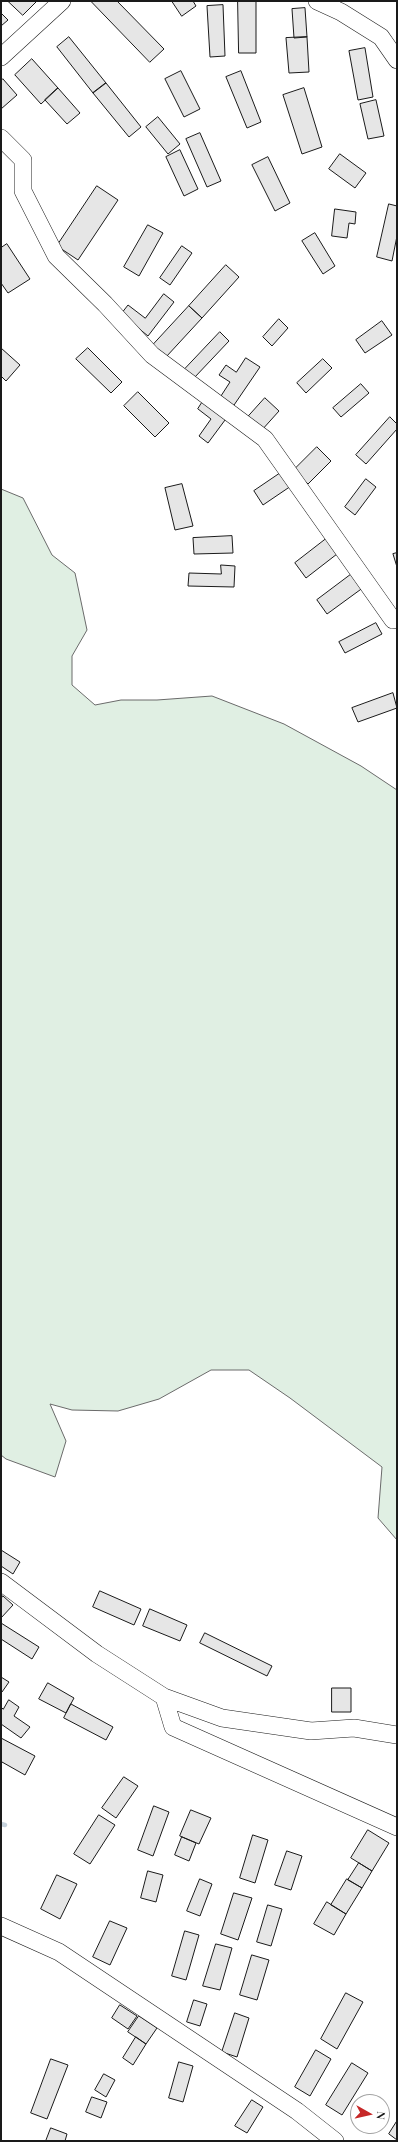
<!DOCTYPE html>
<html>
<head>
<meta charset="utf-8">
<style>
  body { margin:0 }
  #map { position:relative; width:398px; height:2142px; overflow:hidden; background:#fff; font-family:"Playfair Display",serif }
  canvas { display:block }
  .frame { position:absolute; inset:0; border:2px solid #1a1a1a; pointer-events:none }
  .north { position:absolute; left:350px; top:2094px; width:40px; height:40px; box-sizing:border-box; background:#fff; border:1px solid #a3a3a3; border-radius:50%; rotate:98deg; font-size:11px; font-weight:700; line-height:16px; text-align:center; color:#1a1a1a }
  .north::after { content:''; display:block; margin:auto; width:14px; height:18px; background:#c62828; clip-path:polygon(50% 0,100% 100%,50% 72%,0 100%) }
</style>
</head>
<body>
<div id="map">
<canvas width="398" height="2142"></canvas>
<div class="frame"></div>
<div class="north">N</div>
</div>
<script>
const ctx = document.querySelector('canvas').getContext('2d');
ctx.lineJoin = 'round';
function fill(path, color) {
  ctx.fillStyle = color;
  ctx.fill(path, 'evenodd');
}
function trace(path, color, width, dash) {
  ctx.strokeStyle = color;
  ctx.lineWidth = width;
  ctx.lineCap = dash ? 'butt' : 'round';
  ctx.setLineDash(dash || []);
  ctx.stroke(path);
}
const green = new Path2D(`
  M1,489l22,9 29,57 23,18 12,57 -15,26v29l23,20 26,-5h36l55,-4 72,28 77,42 36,24v750l-19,-22 4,-51 -92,-69 -41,-28h-38l-52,29 -41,12 -46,-1 -22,-6 16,37 -11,36 -49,-18 -5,-4z`);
const stream = new Path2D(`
  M1,1824l4,1`);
const building = new Path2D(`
  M8,1h29l-14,14z
  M91,1h26l47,48 -14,13z
  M172,1h21l3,5 -14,10z
  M238,1h18v52h-17z
  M223,5l2,51 -15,1 -3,-51z
  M305,8l2,29 -13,1 -2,-29z
  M1,13l7,7 -7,6z
  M69,37l37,46 -13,10 -36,-46z
  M307,37l2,35 -20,1 -3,-35z
  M365,48l8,49 -15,3 -9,-49z
  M32,59l26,29 -17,16 -26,-29z
  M181,71l19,38 -16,8 -19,-38z
  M241,71l20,51 -14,6 -21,-51z
  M3,79l14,16 -16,14v-28z
  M106,83l35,44 -12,10 -36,-44z
  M58,88l22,25 -13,11 -22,-24z
  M304,88l18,59 -20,7 -19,-59z
  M376,100l8,36 -16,3 -8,-35z
  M158,117l22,27 -12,10 -22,-27z
  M200,133l21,48 -14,6 -21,-48z
  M180,150l18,39 -14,7 -18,-39z
  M340,154l26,19 -11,15 -26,-19z
  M268,157l22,46 -15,8 -23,-46z
  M97,186l21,14 -40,60 -21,-14z
  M389,204l8,2v30l-5,25 -15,-4z
  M335,209l21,3 -1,12 -6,-1 -2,15 -15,-2z
  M148,225l15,8 -24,43 -15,-9z
  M315,233l20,33 -12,8 -21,-33z
  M7,244l23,35 -22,14 -7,-10v-35z
  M182,246l10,7 -22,32 -10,-7z
  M226,265l13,12 -37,41 -13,-12z
  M164,294l10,8 -26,34 -27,-22 7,-9 17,13z
  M189,306l13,12 -36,39 -13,-12z
  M279,319l9,9 -16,18 -9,-9z
  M382,321l10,14 -27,18 -9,-13z
  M220,332l9,9 -35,37 -9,-9z
  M1,348l19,17 -14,16 -5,-5z
  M88,348l34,34 -11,11 -35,-34z
  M246,358l14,9 -28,41 -13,-9 11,-17 -11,-7 7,-10 10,7z
  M323,359l9,9 -26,25 -9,-10z
  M361,384l8,9 -28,24 -8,-9z
  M138,392l31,31 -14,14 -31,-31z
  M205,398l23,18 -20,27 -9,-7 12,-17 -13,-10z
  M265,398l14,13 -18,20 -14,-13z
  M390,417l7,7v5l-31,35 -10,-9z
  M317,447l14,14 -23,23 -14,-14z
  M282,472l9,14 -28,19 -9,-14z
  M366,479l10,8 -21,28 -10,-8z
  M182,484l11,42 -18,4 -10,-42z
  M232,536l1,17 -39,1 -1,-16z
  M326,539l11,15 -31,24 -11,-15z
  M397,553v14l-4,-13z
  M221,565l14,1 -1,21 -46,-1 1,-13 32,1z
  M353,573l11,14 -37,27 -10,-14z
  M376,623l6,11 -37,19 -6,-11z
  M393,693l4,15 -39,14 -6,-14z
  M1,1550l19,12 -7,12 -12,-8z
  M100,1591l41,18 -7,16 -41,-18z
  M3,1596l10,9 -12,13v-19z
  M150,1609l37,16 -7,16 -37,-15z
  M1,1623l38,24 -7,12 -31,-20z
  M205,1633l67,33 -5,10 -67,-33z
  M1,1677l8,5 -7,10 -1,-1z
  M48,1683l26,15 -8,15 -27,-14z
  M332,1688h19v24h-19z
  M9,1700l10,7 -5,9 16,11 -9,11 -20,-14v-17l2,2z
  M71,1704l42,23 -7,13 -42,-22z
  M1,1738l34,18 -10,19 -23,-13 -1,2z
  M124,1777l14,9 -22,32 -14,-10z
  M154,1806l15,6 -16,44 -15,-6z
  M191,1810l20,8 -12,26 -19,-8z
  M99,1815l16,10 -25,39 -16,-10z
  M368,1830l21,13 -17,28 -21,-13z
  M253,1835l15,5 -13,43 -15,-5z
  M182,1837l14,6 -7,18 -14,-6z
  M287,1851l15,5 -11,34 -16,-5z
  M359,1863l13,8 -10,17 -14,-8z
  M148,1871l15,4 -7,27 -15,-4z
  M57,1875l20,9 -17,35 -19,-10z
  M200,1879l12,5 -12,32 -13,-5z
  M347,1879l15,9 -16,26 -15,-9z
  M234,1893l18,5 -14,42 -17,-6z
  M327,1902l19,12 -12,21 -20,-11z
  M268,1905l14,4 -11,37 -14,-4z
  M110,1921l17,7 -17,37 -17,-8z
  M185,1931l14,4 -13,45 -14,-4z
  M216,1944l16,4 -12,42 -17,-4z
  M252,1955l17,5 -12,40 -17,-5z
  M346,1993l17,9 -26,47 -16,-10z
  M194,2000l13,4 -7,22 -13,-4z
  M120,2005l17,11 -9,13 -16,-11z
  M235,2013l14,5 -12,39 -15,-5z
  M139,2016l18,12 -11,16 -18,-12z
  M136,2037l10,7 -13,21 -10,-7z
  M316,2050l15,9 -21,37 -15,-9z
  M51,2059l17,6 -21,54 -16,-6z
  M179,2062l14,4 -10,36 -14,-4z
  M352,2063l16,10 -26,42 -16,-10z
  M104,2074l11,6 -9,17 -11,-7z
  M92,2097l15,5 -6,16 -15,-6z
  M252,2100l11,7 -16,26 -12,-7z
  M397,2121v19l-8,-6z
  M51,2128l16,6 -2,7h-19z`);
const minor = new Path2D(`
  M317,1l24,11 40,25 16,23
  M1,57l61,-56
  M1,138l22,22v31l33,65 49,48 47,51 113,84 128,181
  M1,1582l96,72 67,43 9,30 224,100
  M164,1697l58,21 89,13 43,-3 43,7
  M1,1926l58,26 238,159 38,30`);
fill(green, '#e0efe3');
trace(green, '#6a6a6a', 1);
trace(stream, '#c6d2dc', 4.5);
fill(building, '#e6e6e6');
trace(building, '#1a1a1a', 1);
trace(minor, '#1a1a1a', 18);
trace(minor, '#fff', 17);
</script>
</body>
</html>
